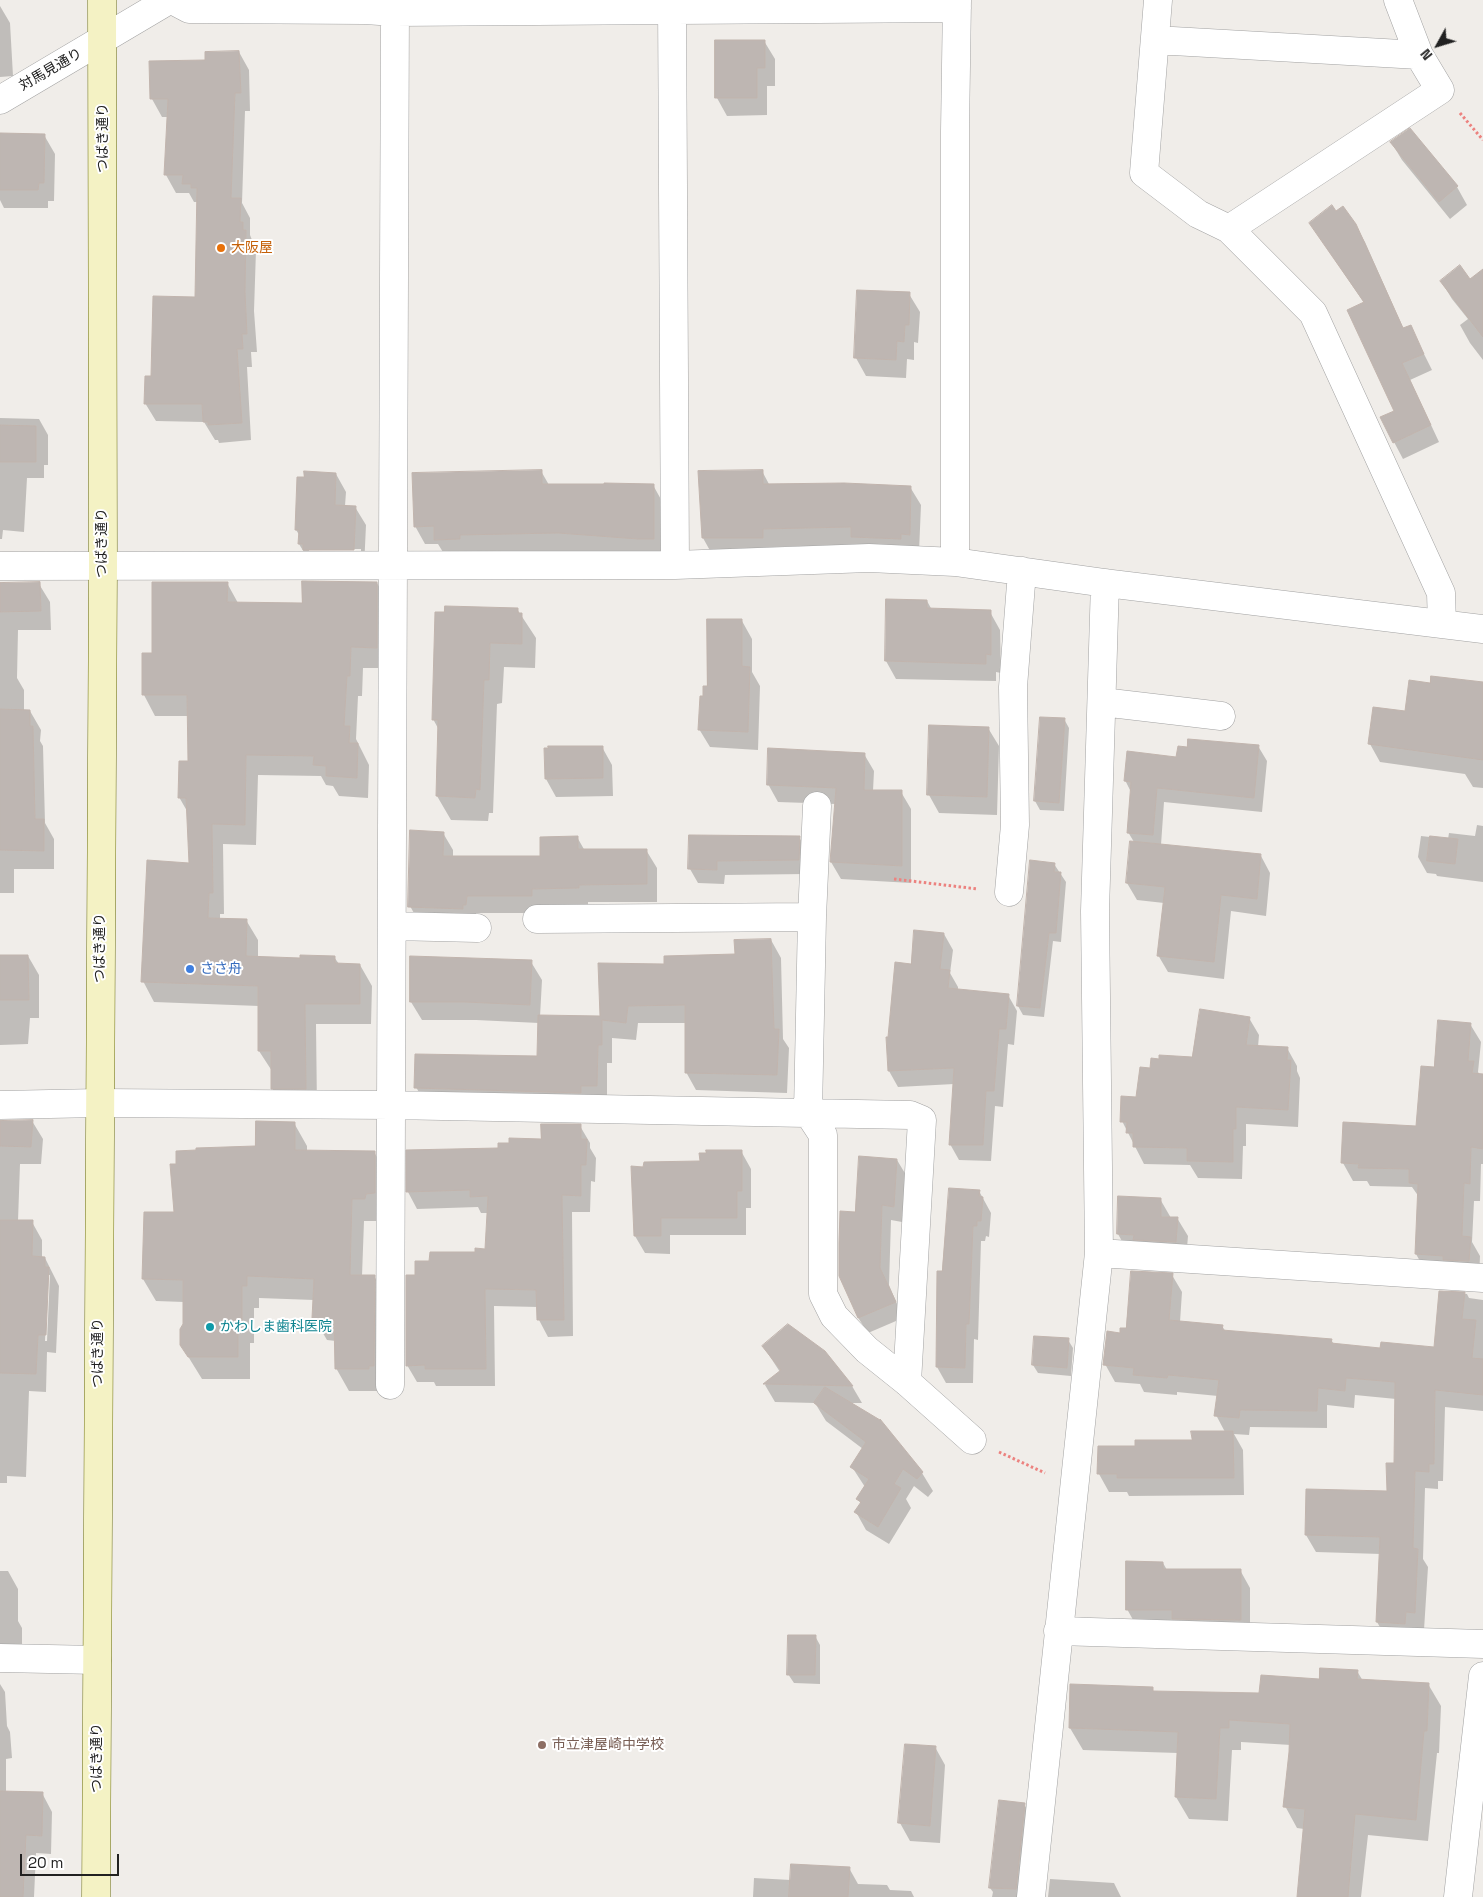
<!DOCTYPE html>
<html>
<head>
<meta charset="utf-8">
<style>
  body { margin:0 }
  #map { position:relative; width:1483px; height:1897px; overflow:hidden; background:#f0ede9; font-family:"Space Grotesk",sans-serif }
  canvas { display:block }
  .north { position:absolute; left:1413px; top:20px; width:50px; height:50px; -webkit-text-stroke:4px #fff; paint-order:stroke; rotate:231deg; font-size:14px; font-weight:700; line-height:20px; text-align:center; color:#212121 }
  .north::after { content:''; display:block; margin:auto; width:18px; height:22px; background:#212121; clip-path:polygon(50% 0,100% 100%,50% 72%,0 100%) }
  .scale { position:absolute; left:20px; top:1854px; width:99px; height:22px; box-sizing:border-box; border:2px solid #212121; border-top:0; padding-left:6px; font-size:15px; line-height:18px; white-space:nowrap; color:#212121; -webkit-text-stroke:4px #fff; paint-order:stroke }
</style>
</head>
<body>
<div id="map">
<canvas width="1483" height="1897"></canvas>
<div class="north">N</div>
<div class="scale">20 m</div>
</div>
<script>
const ctx = document.querySelector('canvas').getContext('2d');
ctx.lineJoin = 'round';
function fill(path, color) {
  ctx.fillStyle = color;
  ctx.fill(path, 'evenodd');
}
function trace(path, color, width, dash) {
  ctx.strokeStyle = color;
  ctx.lineWidth = width;
  ctx.lineCap = dash ? 'butt' : 'round';
  ctx.setLineDash(dash || []);
  ctx.stroke(path);
}
function label(font, color, halo, rows, align = 'center') {
  ctx.font = font + ' "Space Grotesk","Noto Sans JP",sans-serif';
  ctx.lineWidth = 4;
  ctx.setLineDash([]);
  ctx.textBaseline = 'middle';
  ctx.strokeStyle = halo;
  ctx.fillStyle = color;
  for (const [text, x, y, turn = 0] of rows) {
    ctx.save();
    ctx.translate(x, y);
    ctx.rotate((+turn || 0) * Math.PI / 180);
    ctx.textAlign = isNaN(turn) ? turn : align;
    if (halo) ctx.strokeText(text, 0, 0);
    ctx.fillText(text, 0, 0);
    ctx.restore();
  }
}
const shadow = new Path2D(`
  M0,6l10,17 3,53 -13,1z
  M764,41l11,18v27h-8v29l-40,1 -10,-18z
  M239,52l10,18 1,41h-5l-3,92 8,15v17l6,15 -2,61 3,41h-6l1,15h-5l4,73 -32,3 -1,-3h-3l-11,-18 -48,-1 -11,-18 7,-25 44,-80 2,-96h-4l-5,-9h-13l-10,-18 2,-58h-6l-10,-18 54,-38z
  M0,135h44l11,19 -1,47h-6v7h-44l-4,-8z
  M1391,142l66,45 10,18 -17,14 -48,-59z
  M1336,213l19,11 10,18 39,88h8l20,40 -22,10 29,62 -36,17 -9,-17 1,-31 -31,-108 -54,-80z
  M1483,270v90l-13,-17 -10,-18 8,-6 -16,-20 -11,-18 29,-1z
  M909,294l11,18 -2,31 -4,-1v18l-7,-1 -1,19 -40,-2 -10,-18z
  M0,418l39,1 9,16v30h-4v13h-17l-3,54 -21,-2 -1,9h-2z
  M541,471l8,14h104l10,18v53l-14,1 -80,-6 -100,2 -23,4 -8,-13h-13l-10,-18z
  M762,471l8,15 140,1 11,18 -2,47 -57,3 -6,-10 -83,2v8l-60,1 -10,-18z
  M336,474l10,18 -1,14 10,1 11,18 -2,43 -54,-6 -11,-18 1,-8 -4,-6zM309,549h52v2h-52z
  M227,583l11,20 65,1 74,-21 11,20v65h-25l-1,28h-4l-2,43 13,26 -1,33 -29,-2 -6,-10 -7,-1 -5,-9 -63,-1 -2,70 -33,-1 1,70h-4v5l26,1 12,20v18l43,1 33,-2 5,7 21,1 12,21 -1,38h-55l1,85h-33l-12,-21v-17l-13,-20v-45l-105,-4 -11,-21 47,-117 -3,-53 -8,-14 10,-35v-46h-34l-11,-21 10,-40z
  M0,584h39l11,18 1,28h-33l-1,48 7,12v21h6l11,19 -1,11 3,5 2,77 9,16v30h-40v24h-14z
  M927,601l5,9 58,2 10,18 1,43 -5,-1v9l-100,-2 -10,-18z
  M517,609l19,29 -1,30 -31,-1 -2,36 -5,1 -4,109h-4l-1,8 -37,-1 -14,-24 2,-66 -6,-11 12,-106z
  M742,621l10,18v33l8,14 -2,64 -48,-3 -11,-18 9,-42z
  M1483,684v104l-10,-1 -8,-13 -85,-12 -10,-18 36,-32z
  M1064,719l5,9 -5,83 -24,-1 -5,-9z
  M988,728l11,18 -2,69 -58,-2 -10,-18z
  M1258,746l9,15 -5,51 -98,-10 -3,43 100,11 9,17 -4,43 -35,-5 -7,68 -56,-7 -10,-17 6,-52 -27,-3 -10,-17 7,-41 -6,-10 3,-40 -6,-12 53,-22z
  M602,747l10,18 1,31 -57,1 -10,-18v-30z
  M864,754l10,17 -1,20 28,1 10,17v74l-70,-4 -10,-17 5,-58 -58,-2 -10,-18z
  M1477,825l6,1v56l-46,-6 -1,-2 -9,-1 -9,-16 3,-21 27,3 1,-6 26,3z
  M443,833l10,17v7l89,1 35,-21 8,14 61,-1 11,18v34h-69v3l-47,1v7h-65v9l-56,2 -10,-18z
  M690,836l109,1 8,14 -1,23 -81,1 -1,9 -26,-1 -8,-14z
  M1054,864l12,18 -5,60 -8,-1 -9,76 -21,-2 -5,-9z
  M944,934l9,16 -3,23 8,14v3l50,5 9,16 -3,34 -6,-1 -5,63 -8,-1 -4,55 -32,-1 -9,-16 4,-60 -56,3 -9,-16 23,-106z
  M771,940l10,18 2,81 6,9 -2,45 -91,-3 -10,-18v-49h-48l-2,17 -24,-2v25h-5v41l-181,1 -10,-18 122,-29 1,-35 -63,-3h-54l-11,-18 120,-40 11,18 -2,37 61,1 64,-53 71,-10z
  M0,956h28l11,19v43h-9l-2,26 -28,1z
  M1249,1018l10,17 -1,12 29,1 10,18v5l3,7 -2,49 -52,-3v22h-3l-1,33 -44,-1 -8,-13 -46,-1 -22,-43 15,-23 14,-28 42,-11z
  M1470,1024l11,18 -3,30 2,3h3v89h-2l-1,37h-6l-2,41 8,14 -1,23 -53,-7 -10,-18 3,-57 -7,-10 -42,-1 -3,-5h-14l-10,-18 74,-36 18,-58z
  M32,1121l11,18 -2,25h-21l-2,57 14,1 10,18v18h3l14,28 -3,67 -9,-1 -1,40 -17,-1 -3,86 -19,-1v7h-7v-361zM48,1275h2l-3,66h-2z
  M294,1123l13,23v5l67,1 13,22 -9,47h-14l-2,55h12l13,22 -6,93h-32l-13,-23v-27l-9,-1 -13,-22v-18l-55,-2v10h-5v35h-4v36h-48l-21,-34 3,-20v-23l-28,-1 -13,-22 32,-65 82,-67z
  M580,1126l10,17v5l6,10 -1,24 -4,-1 -1,31h-18l1,124 -25,1 -9,-17 -1,-13 -44,-1 1,80h-59l-2,-4h-17l-10,-17 9,-89 15,-13 55,-13 2,-37h-7l-3,-6 -61,2 -9,-17v-40l91,-3 43,-9z
  M741,1151l10,18v39h-5v27h-76v19l-25,-1 -10,-17 10,-68 56,-6z
  M897,1160l9,15 -4,47 -11,-2 -2,65 14,33 -35,15 -11,-17 -1,-103z
  M979,1191l12,22 -2,24 -3,-1 -1,5h-4l-3,99 -4,-1 -1,44h-27l-9,-16 6,-95z
  M1160,1199l11,19h6l11,18 -2,24 -58,-8 -10,-18z
  M1172,1275l10,17 -2,30 42,4 4,6 105,8 3,4 47,5 54,-1 6,-56 26,2 2,4 14,2v111l-38,-4 -2,74h-5v8l-13,-1 -2,71 5,8 -4,63 -37,9 -10,-17 4,-68 -65,-2 -10,-17 82,-42 7,-29 1,-65 -41,-4 -1,13 -27,-3v23l-77,-1 -1,8 -15,-1 9,16 1,45 -115,1 -2,-4h-18l-10,-18 37,-27 57,-6 32,-9 -9,-17 2,-19 -41,-4v3l-33,-3 -4,-8 -25,-2 -10,-18 16,-30 6,-4z
  M1068,1340l5,8 -2,28 -33,-3 -5,-8z
  M763,1346l61,6 28,34 10,17h-13l31,18 42,52 11,18 -5,6 -14,-11 -8,13 5,9 -22,36 -23,-14 -10,-18 5,-8 -3,-5 7,-12 -13,-20 11,-18 -37,-28 -11,-18 -40,-1 -10,-17 15,-13z
  M1163,1563l4,7h73l10,18v49l-113,-10 -10,-18z
  M0,1571h8l10,18v32l4,7v33l-22,4z
  M815,1636l5,9v39l-26,-1 -6,-9z
  M1357,1671l6,10 65,3 13,22 -2,47h-2l-9,88 -60,-6 -7,62h-63l6,-68 -7,-1 -12,-22 6,-61 -50,-3v8h-9l-4,71 -39,-2 -13,-22 2,-44 -95,-3 -13,-22 82,-39 2,4 107,1z
  M0,1684l5,8 2,34 3,6 2,26 -6,1v34h36l10,19 -1,42 -15,-1 -2,44h-34z
  M935,1747l10,18 -5,78 -30,-2 -10,-18z
  M1024,1804l10,17 -8,76h-34l1,-5 -3,-4z
  M849,1868l9,16 29,1 3,5 21,1 3,6h-161l1,-19 37,2z
  M1050,1879l64,4 7,14h-73z`);
const building = new Path2D(`
  M715,40h50v28h-8v30h-42z
  M239,51l2,42h-6l-4,105h10l-1,24h3v8h3l-1,62 2,42h-5l1,15h-6l5,74 -34,2v-3h-5l-1,-18h-58l1,-28h6l2,-80 42,1 2,-109h-6v-4h-9l1,-9h-19l4,-76h-18l-1,-38 56,-1v-8z
  M1410,128l48,58 -19,16 -49,-60z
  M0,133l45,1 -1,49h-5l-1,7h-38z
  M1332,205l4,6 7,-5 13,18 47,104 8,-3 13,29 -22,9 29,62 -38,18 -13,-26 14,-6 -47,-101 17,-8 -55,-79z
  M1460,265l10,14 13,-10v68l-43,-56z
  M857,290l53,2 -1,33h-4l-1,17 -7,-1 -1,19 -42,-2z
  M0,425l36,1v36h-36z
  M542,470v14h62v-1l50,1v55h-16l-80,-6 -98,2v4l-26,1v-14l-20,1 -2,-54z
  M763,470v14l81,-1 67,3 -1,49 -9,-1v5l-50,-2v-10l-88,2v9h-61l-4,-67z
  M304,471l32,2 -1,32 21,1 -2,44h-51v-6h-5l1,-14h-4l2,-53h7z
  M302,581l75,1v66l-26,-1 -1,29h-3l-3,50h6l-1,17h9l-1,35 -31,-2v-10l-13,-1 1,-9 -68,-1 -1,70 -33,-1 1,69h-4l-1,25 39,1 -1,37 54,2v-3l35,1v7l25,1v40h-55l1,85h-35v-38h-13v-65l-117,-4 6,-122 42,3 -3,-65h-8l1,-37h9l-1,-66h-45v-42h10v-71h76l-1,20 75,1z
  M40,582l1,29 -41,1v-29z
  M886,599l41,1v8l64,2v45l-5,-1v10l-101,-3z
  M445,606l73,2v5h4v31l-32,-1 -1,37h-5l-4,110 -4,-1 -1,9 -39,-2 2,-76h-6l3,-108h9z
  M707,619h35v47l8,1 -2,65 -50,-2 2,-34h3v-10h4z
  M1431,676l52,6v78l-115,-16 5,-37 32,4 4,-31 21,3z
  M0,709l30,1v16h3l2,93h9v32l-44,-1z
  M1040,717l25,1 -6,85 -25,-2z
  M929,725l60,2 -2,70 -60,-2z
  M1188,739l71,6 -5,53 -97,-10 -4,47 -26,-2 4,-51 -7,-1 3,-30 49,6 2,-11 9,1z
  M548,746h55v32l-58,1 -1,-31h4z
  M768,748l97,5 -1,37h38v76l-72,-4 6,-74 -69,-3z
  M410,830l34,2 -1,24h97v-19l38,-1v13h69v35l-68,1v3l-47,1v7h-65l-1,9h-3v4l-55,-2z
  M689,835l111,1 -1,24 -82,1v9l-29,-1z
  M1430,836l28,3 -3,25 -28,-3z
  M1130,841l131,13 -4,45 -36,-4 -7,67 -57,-6 8,-69 -39,-4z
  M1030,860l25,3 -1,9h7l-5,61h-7l-9,75 -23,-2z
  M914,930l30,3 -4,36 10,1 -2,18 61,6 -3,35h-7l-5,62h-8l-3,54h-34l5,-77 -66,3 -2,-34h2l7,-75 16,2z
  M771,939l3,90h5l-2,46 -92,-2v-68l-57,1 -2,17 -24,-3v25h-4l-1,41h-16v7l-167,-5 1,-34 122,2 1,-41 62,1 -2,-53 66,1v-8l71,-2 -1,-14z
  M0,955h28l1,45h-29z
  M410,956l122,4 -2,45 -65,-3h-55z
  M1200,1009l50,8 -4,28 42,2 -1,13h4l-3,50 -52,-3v22h-3v33l-46,-1v-13l-54,-1v-14h-7l1,-11h-7l1,-26 15,1 4,-30 10,1 1,-10 8,1v-4l33,2z
  M1438,1020l33,3 -3,38h6l-2,12 11,1v75l-12,-2 -1,37 -6,-1 -2,53 9,1 -2,24 -26,-1v-4l-28,-2 3,-70 -9,-1v-14l-51,-1 1,-4 -18,-1 2,-41 73,4 5,-60 13,1z
  M33,1120l-2,27 -31,-1v-25z
  M256,1121l39,1v28l80,1v42l-9,1 -1,5h-13l-2,76h25l-1,91h-5v3h-34l-1,-49 -22,-2 2,-39 -67,-3v10h-5v35h-4v36h-50l-8,-12v-16l3,-5v-44l-41,-1 2,-67h30l-4,-48h6v-13l20,-1v-2l59,-2z
  M541,1124h40v15h6l-1,26h-5v31l-19,-1 2,125h-27l-1,-30 -51,-1 1,80h-61v-4l-19,1v-91h9v-14h14l1,-9h45v-4l10,1 3,-53 -18,1v-7l-64,2v-42l92,-2v-5h11v-5l32,1z
  M706,1150h36v41h-5v27h-76v18h-27l-3,-70 12,1 1,-5 56,-1 -1,-8h7z
  M859,1156l38,3 -3,48 -12,-2 -2,63 16,34 -38,16 -19,-42v-33l1,-32 15,1z
  M949,1188l31,2 -1,6 4,1 -2,24h-4v5h-4l-4,98h-3l-1,44 -29,-1 1,-96h5z
  M1118,1196l43,2v19h17l-2,25 -43,-2 1,-5 -17,-1z
  M0,1220h33l-1,36 13,1v10h4l-3,68h-8l-2,39 -36,-1z
  M1131,1271l42,2 -4,47 54,5 -1,5 110,9 -1,4 49,5 1,-6 53,5 5,-56 26,1 -3,27 14,1 -4,38 11,1v36l-48,-5 -1,74h-5v8l-14,-1 -2,77 5,1 -3,64 -9,-1 -1,12 -29,-2 4,-85 -75,-2 1,-46 81,2 -1,-28h8l1,-81 -49,-4 -1,13 -27,-3 -1,23 -77,-1 -1,8 -25,-2 5,-36 -51,-5 -1,3 -34,-3 1,-7 -31,-3 4,-34 13,2v-5h6z
  M788,1324l37,27 28,35 -90,-2 18,-14 -19,-24z
  M1034,1336l35,2 -2,30 -35,-3z
  M825,1387l55,33v-1l43,53 -6,7 -14,-10 -9,15 7,4 -23,39 -24,-15 7,-10 -5,-3 13,-20 -19,-12 16,-25 -52,-39z
  M1191,1431h42l1,47h-117v-4h-20l1,-28h37v-6h57z
  M1126,1561l37,1v7h78v51l-69,-1v-9h-46z
  M788,1635h28l-1,40h-28z
  M1320,1668l38,2 -1,9 72,4 -2,48h-3l-8,89 -61,-6 -7,83h-51l8,-88 -22,-2 6,-55 1,-28 -61,-4v8h-9l-4,71 -41,-2 3,-65 -109,-4 1,-44 83,3v4l106,2 2,-18 58,4z
  M905,1744l31,2 -6,80 -32,-3z
  M0,1791l43,1 -1,44 -16,-1 -3,62h-23z
  M999,1800l26,3 -9,86 -27,-1z
  M791,1864l59,3 -2,30h-59z`);
const path = new Path2D(`
  M1460,113l23,27
  M894,879l84,10
  M999,1452l46,21`);
const minor = new Path2D(`
  M172,0l17,9 176,1 30,2 562,-4
  M672,0l3,565
  M1158,0l-14,173 54,41 31,15 84,84 128,280 1,31
  M1155,40l264,15
  M1229,229l211,-139 -21,-35 -21,-55
  M955,562v-431l2,-131
  M0,566l675,-1 194,-7 86,4 150,21 378,46
  M1102,702l119,14
  M817,806l-5,111 -4,195 15,23v159l11,22 33,34 40,32 65,58
  M1009,892l6,-67 -2,-138 9,-116
  M537,919l275,-2
  M393,926l84,2
  M0,1105l99,-2 291,2 520,10 12,5 -15,262
  M1099,1253l384,25
  M390,1385l5,-1385
  M1058,1631l425,13
  M0,1658l97,2
  M1031,1897l68,-644 -4,-342 10,-328`);
const tertiary = new Path2D(`
  M0,100l169,-100
  M1458,1897l25,-221`);
const secondary = new Path2D(`
  M96,1897l7,-1331 -1,-566`);
const markers = [
  [221,248,5,"#e8710a"],
  [190,969,5,"#3f7fe0"],
  [210,1327,5,"#0f9aa8"],
  [542,1745,5,"#8d6e63"]
];
const streetNames = [
  ["対馬見通り",51,70,-30],
  ["つばき通り",103,138,-90],
  ["つばき通り",102,543,-90],
  ["つばき通り",100,948,-90],
  ["つばき通り",98,1353,-90],
  ["つばき通り",97,1758,-90]
];
const foodNames = [
  ["大阪屋",231,248]
];
const shopNames = [
  ["ささ舟",200,969]
];
const cultureNames = [
  ["かわしま歯科医院",220,1327]
];
const educationNames = [
  ["市立津屋崎中学校",552,1745]
];
fill(shadow, '#0003');
fill(building, '#beb6b2');
trace(building, '#c1b4ad', 1);
trace(minor, '#a2a2a2', 29);
trace(tertiary, '#a2a2a2', 29);
trace(secondary, '#6c6f11', 29);
trace(path, '#ec827f', 3, [2.5, 2.5]);
trace(minor, '#fff', 28);
trace(tertiary, '#fff', 28);
trace(secondary, '#f4f2c4', 28);
for (const [x, y, r, color] of markers) {
  const dot = new Path2D();
  dot.arc(x, y, r, 0, 2 * Math.PI);
  ctx.fillStyle = color;
  ctx.fill(dot);
  trace(dot, '#fff', 2);
}
label('14px', '#212121', '#fff', streetNames);
label('14px', '#c56008', '#fff', foodNames, 'left');
label('14px', '#366cbe', '#fff', shopNames, 'left');
label('14px', '#0d838f', '#fff', cultureNames, 'left');
label('14px', '#785e54', '#fff', educationNames, 'left');
</script>
</body>
</html>
